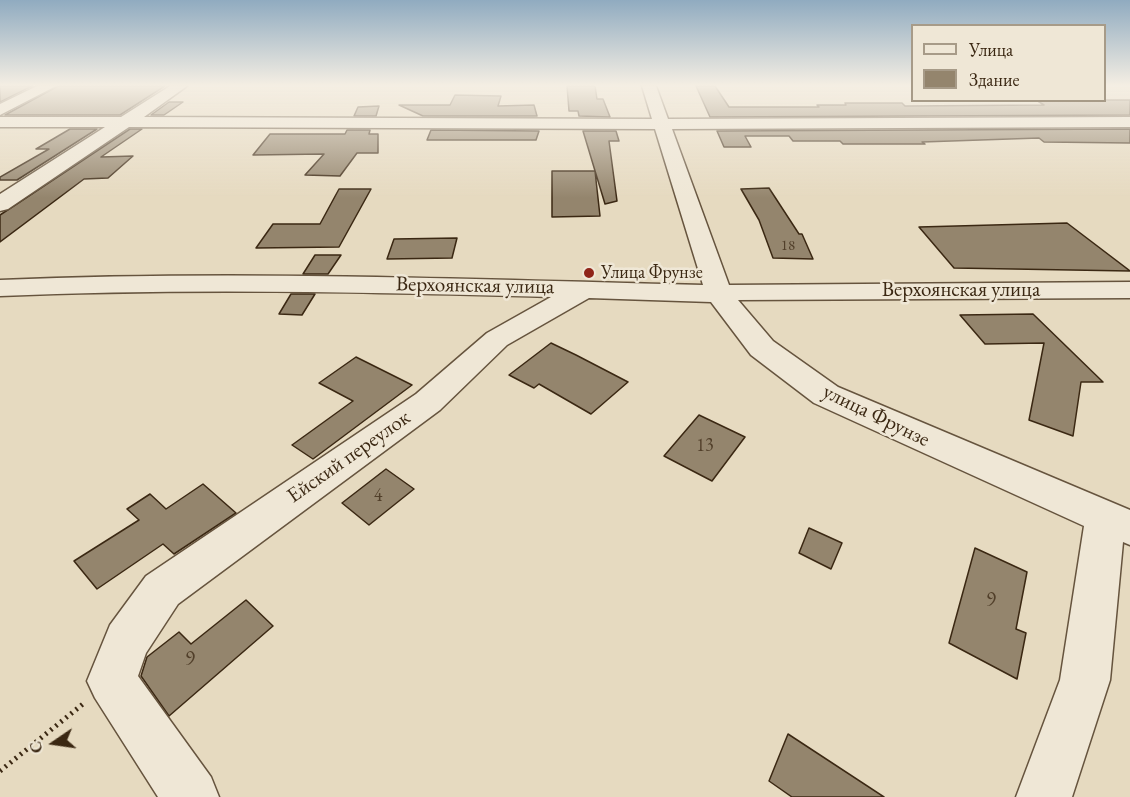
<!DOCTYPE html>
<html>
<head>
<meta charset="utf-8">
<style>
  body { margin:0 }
  #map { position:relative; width:1130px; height:797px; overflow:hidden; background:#e6dac0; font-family:"EB Garamond",serif }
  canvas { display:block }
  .legend { position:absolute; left:911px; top:24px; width:195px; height:78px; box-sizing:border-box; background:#efe7d6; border:2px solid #a79b88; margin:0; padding:8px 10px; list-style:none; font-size:18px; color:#3b2813 }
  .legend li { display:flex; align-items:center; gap:12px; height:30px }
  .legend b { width:30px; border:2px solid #a79b88 }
  .north { position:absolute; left:24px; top:713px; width:60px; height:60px; -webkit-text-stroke:4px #efe7d6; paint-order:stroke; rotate:257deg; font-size:16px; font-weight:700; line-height:24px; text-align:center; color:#3b2813 }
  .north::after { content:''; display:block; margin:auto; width:21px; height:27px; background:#3b2813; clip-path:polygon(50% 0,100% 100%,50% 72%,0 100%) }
</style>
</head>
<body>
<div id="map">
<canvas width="1130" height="797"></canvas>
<ul class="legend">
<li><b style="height:8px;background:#efe7d6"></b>Улица</li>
<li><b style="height:16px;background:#94856d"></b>Здание</li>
</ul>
<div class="north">С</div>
</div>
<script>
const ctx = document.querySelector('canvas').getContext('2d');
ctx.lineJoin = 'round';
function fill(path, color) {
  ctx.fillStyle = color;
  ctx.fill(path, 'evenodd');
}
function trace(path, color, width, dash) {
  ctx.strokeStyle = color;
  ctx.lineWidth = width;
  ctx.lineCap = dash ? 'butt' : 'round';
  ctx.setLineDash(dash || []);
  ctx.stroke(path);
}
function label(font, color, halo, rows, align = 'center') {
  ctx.font = font + ' "EB Garamond",serif';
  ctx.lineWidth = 5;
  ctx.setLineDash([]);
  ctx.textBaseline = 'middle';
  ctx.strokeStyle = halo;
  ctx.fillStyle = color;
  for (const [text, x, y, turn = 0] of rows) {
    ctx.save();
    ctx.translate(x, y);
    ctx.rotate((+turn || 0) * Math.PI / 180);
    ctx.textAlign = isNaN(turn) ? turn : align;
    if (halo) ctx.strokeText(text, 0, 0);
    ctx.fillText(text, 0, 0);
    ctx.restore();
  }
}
const building = new Path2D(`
  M0,86h32l-32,16z
  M58,86h107l-45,29h-115z
  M567,86h28l2,13h6l7,18 -31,-1 -1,-5h-9z
  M696,86h19l14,21h90l-2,-2h29l-1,-2h57l3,3 139,-1 -8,-5h94v15l-420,2z
  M455,95l46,1 -3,10 36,-1 3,11h-114l-24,-11h51z
  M169,102h14l-19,13h-13z
  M379,106l-3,10h-22l4,-9z
  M70,129h27l-80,51h-17v-3l49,-28h-13z
  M130,129h12l-41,28 32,-1 -25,22 -24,1 -84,63v-27z
  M1130,129v14l-86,-1 -5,-4 -117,4 3,2h-82l-3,-3h-47l-4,-5h-44l6,11h-27l-7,-16z
  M347,130h23l-1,4h9v19h-21l-17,23 -35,-1 19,-21 -71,1 17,-21h75z
  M431,130l108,1 -3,9h-109z
  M583,131h33l3,10h-10l8,60 -12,3z
  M552,171h43l5,45 -48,1z
  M769,188l30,46h3l11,25 -40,-1 -14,-38 -18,-31z
  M339,189h32l-32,58 -83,1 17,-24h47z
  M1067,223l63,48 -176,-3 -35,-41z
  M457,238l-5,20 -65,1 7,-20z
  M315,255h26l-13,19h-25z
  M291,294h24l-13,21 -23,-1z
  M1033,314l70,68h-22l-8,54 -44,-16 15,-77 -59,1 -25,-29z
  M551,343l25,12 52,27 -37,32 -52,-30 -5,4 -25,-13z
  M356,357l56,28 -99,74 -21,-14 61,-44 -34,-18z
  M699,415l46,22 -33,44 -48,-25z
  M386,469l28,20 -45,36 -27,-22z
  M203,484l33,29 -62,41 -11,-10 -66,45 -23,-28 65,-41 -12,-11 23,-15 16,15z
  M809,528l33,15 -11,26 -32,-16z
  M975,548l52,24 -11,57 10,4 -9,46 -68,-36z
  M246,600l27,26 -104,90 -28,-40 6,-19 32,-25 12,12z
  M788,734l96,63h-92l-23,-16z`);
const path = new Path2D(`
  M0,771l83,-67`);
const minor = new Path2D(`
  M37,86h19l-56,29v-11z
  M170,86h17l-43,31 508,2 -10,-33h14l12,33 462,-2v10l-458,2 57,156 401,-3v16l-392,2 35,41 65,46 292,123v35l-7,-3 -13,138 -38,117h-56l44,-117 24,-154 -270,-123 -63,-48 -40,-53 -122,-4 -82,47 -67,65 -262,194 -32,49 -8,23 73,101 8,20h-61l-63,-99 -8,-17 23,-56 36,-49 270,-182 71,-61 64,-36c-184,-5 -367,-9 -551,-1v-16c234,-10 469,-1 703,5l-48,-156 -526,-2 -121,82 -8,2v-17l105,-67h-105v-10h121z`);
const markers = [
  [589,273,6,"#8f2418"]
];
const farNumbernames = [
  ["18",788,246]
];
const farPoinames = [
  ["Улица Фрунзе",601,273]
];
const numberNames = [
  ["13",705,446],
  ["4",378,496]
];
const streetNames = [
  ["Верхоянская улица",475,286,1],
  ["Верхоянская улица",961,290],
  ["улица Фрунзе",876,416,26],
  ["Ейский переулок",349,457,-35]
];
const nearNumbernames = [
  ["9",991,600],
  ["9",190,659]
];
fill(building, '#94856d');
trace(building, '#3b2813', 1.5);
trace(minor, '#66543e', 3);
trace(path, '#3b2813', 5, [2, 4.5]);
fill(minor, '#efe7d6');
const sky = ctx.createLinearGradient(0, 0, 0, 198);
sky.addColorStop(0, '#90abc0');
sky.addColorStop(0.43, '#f4eee3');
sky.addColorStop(1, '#f4eee300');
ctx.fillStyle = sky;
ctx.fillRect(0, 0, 1130, 198);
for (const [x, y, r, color] of markers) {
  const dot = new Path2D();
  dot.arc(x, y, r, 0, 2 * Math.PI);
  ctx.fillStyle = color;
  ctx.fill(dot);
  trace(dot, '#efe7d6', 2);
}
label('15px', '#513f2a', null, farNumbernames);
label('18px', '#3b2813', '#efe7d6', farPoinames, 'left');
label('18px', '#513f2a', null, numberNames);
label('21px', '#3b2813', '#efe7d6', streetNames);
label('21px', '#513f2a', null, nearNumbernames);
</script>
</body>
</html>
